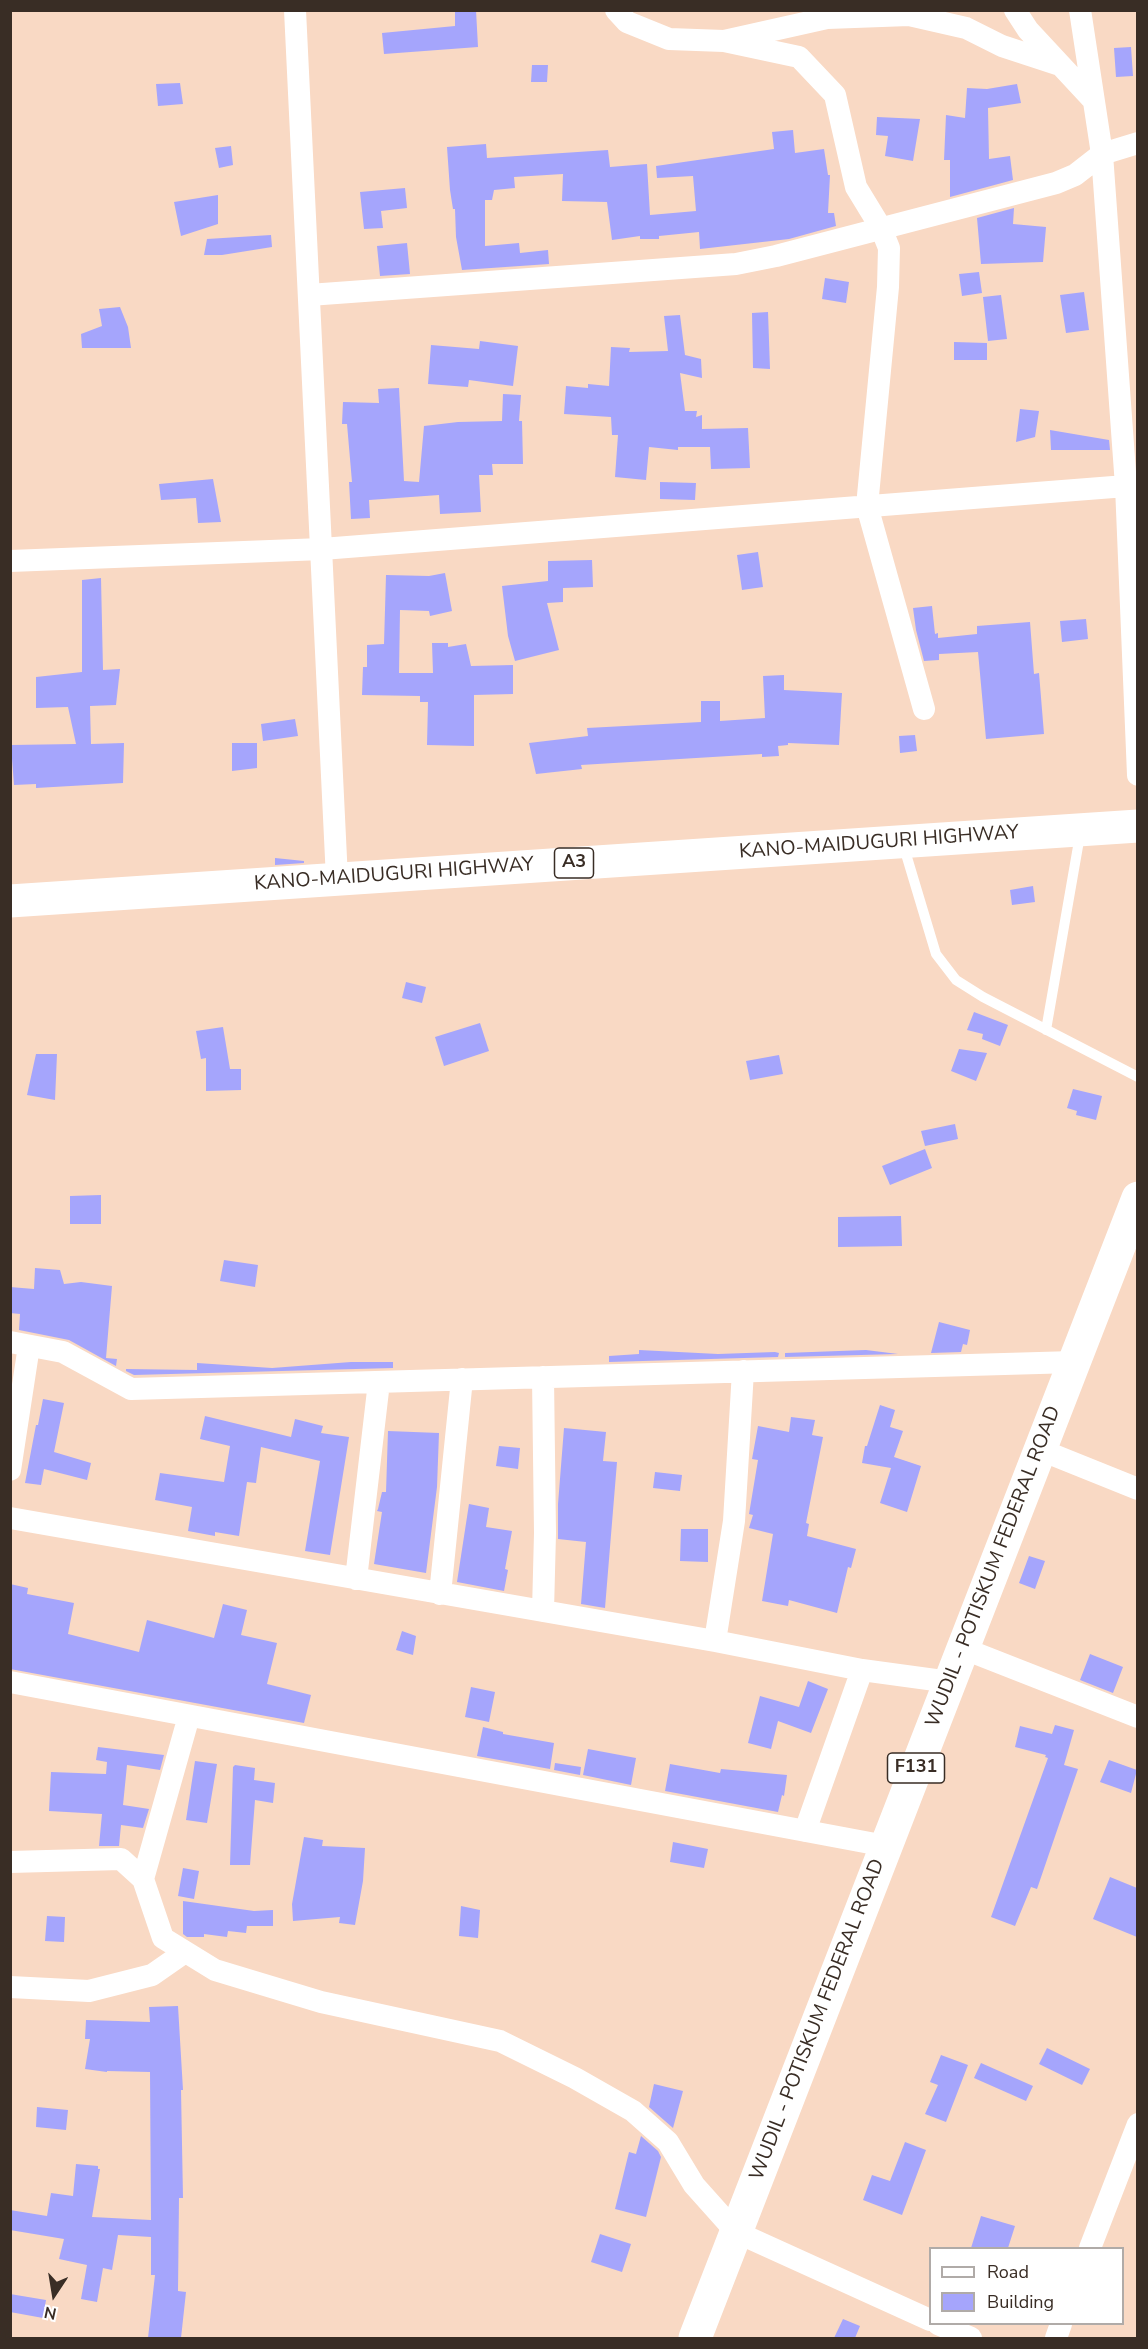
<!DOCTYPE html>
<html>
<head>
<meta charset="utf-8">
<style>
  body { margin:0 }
  #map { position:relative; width:1148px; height:2349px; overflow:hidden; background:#f9d9c4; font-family:"Nunito Sans",sans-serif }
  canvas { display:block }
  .frame { position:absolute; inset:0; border:12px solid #392d25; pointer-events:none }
  .legend { position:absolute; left:929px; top:2247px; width:195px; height:78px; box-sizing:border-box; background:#fff; border:2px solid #b0aba8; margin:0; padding:8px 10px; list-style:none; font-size:18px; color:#392d25 }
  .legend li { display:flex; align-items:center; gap:12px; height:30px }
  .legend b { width:30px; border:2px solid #b0aba8 }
  .north { position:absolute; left:24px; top:2265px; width:60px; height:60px; -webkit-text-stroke:4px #fff; paint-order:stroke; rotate:192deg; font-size:16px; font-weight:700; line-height:24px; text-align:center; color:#392d25 }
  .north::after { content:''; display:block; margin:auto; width:21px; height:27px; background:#392d25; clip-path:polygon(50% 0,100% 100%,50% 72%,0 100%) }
</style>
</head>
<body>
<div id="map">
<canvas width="1148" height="2349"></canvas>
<div class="frame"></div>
<ul class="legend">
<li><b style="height:8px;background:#fff"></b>Road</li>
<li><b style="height:16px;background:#a5a5fc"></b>Building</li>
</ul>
<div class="north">N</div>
</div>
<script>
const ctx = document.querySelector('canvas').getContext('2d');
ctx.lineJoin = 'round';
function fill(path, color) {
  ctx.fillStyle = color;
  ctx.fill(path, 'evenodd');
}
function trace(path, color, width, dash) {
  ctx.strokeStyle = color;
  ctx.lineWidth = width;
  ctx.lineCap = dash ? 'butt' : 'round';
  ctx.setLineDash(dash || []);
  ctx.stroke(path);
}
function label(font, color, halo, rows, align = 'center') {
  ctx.font = font + ' "Nunito Sans",sans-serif';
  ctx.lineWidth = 4.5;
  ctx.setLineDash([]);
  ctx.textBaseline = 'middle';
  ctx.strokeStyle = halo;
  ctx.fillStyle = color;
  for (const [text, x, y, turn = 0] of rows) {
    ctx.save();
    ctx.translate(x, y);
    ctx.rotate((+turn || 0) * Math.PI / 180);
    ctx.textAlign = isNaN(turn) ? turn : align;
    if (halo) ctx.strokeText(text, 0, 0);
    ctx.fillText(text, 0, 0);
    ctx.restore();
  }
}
const building = new Path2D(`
  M455,10h21l2,37 -94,7 -2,-21 73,-7z
  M1131,47l2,29 -17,1 -2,-29z
  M532,65h16l-1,17h-16z
  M180,83l3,21 -25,2 -2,-22z
  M1017,84l4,19 -33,5 1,51 21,-3 3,24 -63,17v-37h-6l2,-45 19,3 2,-30 20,1z
  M877,117l43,2 -7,42 -28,-5 3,-20 -12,-1z
  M793,130l2,23 29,-4 4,26h2l-2,38h6l2,13 -47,13 -89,10 -1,-17 -40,4v3h-19v-3l-28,4 -5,-38 -45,-1 1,-27 -49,3 1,11 -21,2 -2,10h-7v46l34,-3 1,10 28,-3 1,14 -87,6 -6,-33 -1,-28h-2l-3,-19 -3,-43 39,-3 1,14 121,-8 2,17 37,-3 3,51 46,-4 -3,-35 -36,2 -1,-12 118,-17 -2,-17z
  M231,146l2,19 -14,3 -4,-20z
  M405,188l2,20 -26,3 2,17 -19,1 -4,-37z
  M218,195v29l-37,12 -7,-34z
  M1014,208l-1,16 33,3 -3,35 -62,2 -4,-46z
  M271,235l1,12 -50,8h-18l3,-16z
  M407,243l3,31 -30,2 -3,-30z
  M979,272l3,21 -20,3 -3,-22z
  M825,278l24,4 -3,21 -24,-4z
  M1084,292l5,38 -23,3 -6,-38z
  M1001,295l6,44 -19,2 -5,-44z
  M120,307l8,20 3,21h-49l-1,-14 21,-8 -3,-17z
  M768,312l2,57 -17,-1 -1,-55z
  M680,315l5,40 16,4 1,19 -22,-5 5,38h12l-1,6 6,-2v14l46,-1 2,40 -39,1 -1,-22h-32v3l-29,-3 -3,33 -31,-3 3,-42h-6l-1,-18 -47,-3 2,-28 22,2v-4l21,2 2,-39 19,1 -1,4 39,-1 -4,-35z
  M480,341l38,5 -5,40 -44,-6 -1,7 -40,-3 3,-39 48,4z
  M954,342l33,1v17h-33z
  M399,388l5,93 15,1 5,-56 34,-4 44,-1 1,-27 18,1 -2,26h3l1,43h-31l1,11h-14l2,37 -41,2 -1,-19 -70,5 1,18 -19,1 -2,-37h3l-5,-58h-5l1,-22 36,1 -1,-14z
  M1020,409l19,2 -4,26 -19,5z
  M1050,430l59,10 1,10h-59z
  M213,479l8,43 -23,1 -2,-25 -35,2 -2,-16z
  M660,482l36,1 -1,17 -35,-1z
  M758,552l5,35 -21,3 -5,-35z
  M592,560l1,27 -30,1v14l-16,1 12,47 -44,11 -7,-25 -6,-50 46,-5v-20z
  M445,573l7,38 -22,5 -1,-5 -29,-1 -1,63h34l-1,-30h16v4l18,-3 5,22 42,-1v29l-39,1v51l-47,-1 1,-43h-8v-6l-58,-1 1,-28h4v-22l17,-1 2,-69 43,1z
  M101,578l2,92 17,-1 -4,36 -26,1 1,38 33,-1 -1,40 -87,5v-4l-22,1 -3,-40 65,-1 -8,-37 -32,1v-31l46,-5v-92z
  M932,606l3,28 3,-1v5l39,-4v-8l53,-4 4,52 5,-1 5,61 -58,5 -8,-87 -39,2v6l-15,1 -8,-31 -3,-22z
  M1086,619l2,20 -26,3 -2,-21z
  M784,675v15l58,3 -3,52 -51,-2v2l-10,1 1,10 -17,1v-3l-181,11 1,4 -46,5 -7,-31 59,-7 -1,-8 114,-6v-21h19v20l45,-3 -2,-42z
  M295,719l3,17 -35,5 -2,-17z
  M915,735l2,16 -17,2 -1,-17z
  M232,743h25v25l-25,3z
  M275,858l29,3v2l-29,2z
  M1033,886l2,16 -23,3 -2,-15z
  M406,982l20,5 -4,16 -20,-5z
  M974,1012l34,13 -8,21 -18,-7 1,-5 -16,-4z
  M480,1023l9,28 -45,15 -9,-29z
  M223,1027l7,42h11v21l-35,1v-33l-5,1 -5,-28z
  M959,1049l28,4 -11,28 -25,-10z
  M36,1054h21l-2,46 -28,-5z
  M779,1055l4,19 -33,6 -4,-19z
  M1073,1089l29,7 -6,24 -20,-5 1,-4 -10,-3z
  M955,1124l3,15 -33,7 -4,-15z
  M925,1149l7,19 -42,17 -8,-19z
  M101,1195v29h-31v-28z
  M901,1216l1,30 -64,1v-30z
  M224,1260l34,5 -3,22 -35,-6z
  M35,1268l25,2 4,14 17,-2 31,4 -6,72 11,1 -1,7 -47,-26 -50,-10 1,-16 -10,-1v-26l24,2z
  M939,1322l31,8 -3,15 -4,-1 -2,8 -30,1z
  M639,1350l79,4 57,-2 4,1 -1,4 -169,5v-6l30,-2z
  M866,1350l32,4 -113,3v-4z
  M351,1362h42v6l-259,7 -8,-4v-2l71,1v-7l75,5z
  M43,1399l21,4 -10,49 37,11 -4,17 -43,-11 -3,16 -16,-2 11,-58h2z
  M880,1405l15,5 -5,17 13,4 -9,26 27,9 -14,46 -27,-9 11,-35 -29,-5 3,-17h2z
  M205,1416l86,21 4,-18 28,7 -2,7 28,4 -19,118 -25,-4 15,-90 -59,-14 -5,36 -9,-1 -8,54 -24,-4v4l-27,-5 4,-24 -37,-7 5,-27 64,9 6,-36 -30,-7z
  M791,1417l24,3 -3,15 11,2 -17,86 3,1 -2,12 49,13 -5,19 -3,-1 -11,46 -48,-13 -1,6 -26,-5 11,-67 -24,-6 4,-13 -4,-1 9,-54 -6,-1 6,-33 31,6z
  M564,1428l42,4 -3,29 14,1 -12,146 -24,-4 5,-62 -28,-3v-35z
  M388,1431l51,2 -2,54 -11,86 -52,-9 8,-52 -5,-1 1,-2 4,-17h4z
  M499,1446l21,2 -2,21 -22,-3z
  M655,1472l27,3 -2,16 -27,-3z
  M469,1504l20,4 -3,19 26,4 -7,38 3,1 -4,21 -47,-9z
  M681,1529h27v33l-28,-1z
  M1029,1556l16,5 -10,28 -16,-6z
  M10,1584l18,4 -1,6 47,9 -6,31 71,18 8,-32 67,18 9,-34 24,6 -6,25 36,8 -10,41 44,11 -7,28 -294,-54z
  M402,1631l14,5 -3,19 -17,-5z
  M1090,1654l33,13 -10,26 -33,-13z
  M808,1681l20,8 -17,44 -33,-12 -7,28 -23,-6 12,-47 39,11z
  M471,1687l24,5 -6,30 -24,-5z
  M1055,1725l19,5 -10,35 14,4 -41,120 -6,-2 -16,39 -24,-9 57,-159 -3,-1 1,-2 -31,-8 5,-21 32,8z
  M483,1727l20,5v2l51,9 -4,26 -73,-13z
  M98,1747l66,8 -4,15 -33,-5 -4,40 26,4 -6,19 -22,-3 -2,21h-20l3,-32 -53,-3 2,-39 55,2 1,-12 -11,-2z
  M588,1749l48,9 -5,27 -48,-10z
  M1109,1760l28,10 -6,23 -31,-11z
  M195,1761l22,3 -10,59 -21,-3z
  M555,1763l26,4 -1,8 -26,-5z
  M670,1764l50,9 1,-4 66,6 -3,21 -2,-1 -4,17 -113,-21z
  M235,1765l20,3 -1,12 21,3 -2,20 -18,-3 -5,65h-20l3,-98z
  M304,1837l19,3 -1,6 43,2 -2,33 -8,44 -16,-2 1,-6 -47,4 -1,-17z
  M673,1842l35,7 -4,19 -34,-6z
  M183,1868l16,3 -5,28 -16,-3z
  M1110,1877l27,11v49l-44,-18z
  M183,1901l71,10 19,-1v16h-26l-1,7 -18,-2 -1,6 -23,-3v3h-17l-4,-3z
  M461,1906l19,4 -2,28 -19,-2z
  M47,1916l18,1 -1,25 -19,-1z
  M178,2006l5,84h-2l2,108h-4l-1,93 8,1 -5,46h-33l7,-63h-4v-38l-33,-2 -6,35 -9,-2 -6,34 -16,-3 6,-34 -28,-6 5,-20 -54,-9v-20l37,6 4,-23 22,3 3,-32 22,2v3h2l-8,48 59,3 -1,-148 -43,-1v1l-22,-3 5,-30h-5l1,-19 64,2 -1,-15z
  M1047,2048l43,21 -8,16 -43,-21z
  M941,2055l27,10 -22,57 -21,-8 13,-29 -8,-3z
  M981,2063l52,23 -7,15 -52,-23z
  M654,2084l29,7 -10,37 -24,-21z
  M37,2107l31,3 -2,20 -30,-3z
  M641,2136l17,15 3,6 -15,60 -31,-8 14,-57 7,2z
  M905,2142l21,8 -24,65 -39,-15 9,-25 18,6z
  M981,2216l34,10 -7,22h-37z
  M600,2234l31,10 -9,28 -31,-10z
  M10,2294l36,6 -3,18 -33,-6z
  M843,2319l17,7 -5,12h-21z`);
const lane = new Path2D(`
  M903,844l33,110 20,26 27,17 155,80
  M1046,1030l34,-195`);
const street = new Path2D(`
  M295,10l42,869
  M616,10l11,12 42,17 55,2 103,-23 82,-3 57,13 36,18 58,19
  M1015,10l13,20 66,71
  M1080,10l22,144 24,332 12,289
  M724,41l75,16 36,38 21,92 25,41 8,20 -1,39 -21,219 57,203
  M309,295l427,-31 40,-8 280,-73 19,-8 27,-21 36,-11
  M10,561l312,-12 804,-63
  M10,1342l53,10 68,37 943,-27
  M1041,1450l97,39
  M10,1470l19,-124
  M10,1518l705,123 147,29 88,12
  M356,1579l23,-197
  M440,1594l22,-215
  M543,1611l2,-78 -2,-156
  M715,1641l19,-120 9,-150
  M962,1648l176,69
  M10,1682l876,164
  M805,1831l57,-161
  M10,1862l111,-3 22,20 20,59 52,32 106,32 179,39 75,37 58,33 35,31 26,43 42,47 194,88
  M143,1879l46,-163
  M10,1987l79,4 63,-16 33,-23
  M1090,2248l48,-124
  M938,2324l33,14
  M1056,2338l5,-14`);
const primary = new Path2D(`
  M695,2338l443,-1140`);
const highway = new Path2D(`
  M10,901l1128,-75`);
const shields = [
  [574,863,39],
  [916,1768,57]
];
const shieldNames = [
  ["A3",574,863],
  ["F131",916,1768]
];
const streetNames = [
  ["KANO-MAIDUGURI HIGHWAY",879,843,-4],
  ["KANO-MAIDUGURI HIGHWAY",394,875,-4],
  ["WUDIL - POTISKUM FEDERAL ROAD",994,1567,-69],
  ["WUDIL - POTISKUM FEDERAL ROAD",818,2020,-69]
];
fill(building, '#a5a5fc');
trace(lane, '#fff', 10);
trace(street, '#fff', 22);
trace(primary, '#fff', 33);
trace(highway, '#fff', 33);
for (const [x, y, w] of shields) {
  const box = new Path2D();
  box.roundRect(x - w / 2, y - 15, w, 30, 4.5);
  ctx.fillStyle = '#fff';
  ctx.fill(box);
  trace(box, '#392d25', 1.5);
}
label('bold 18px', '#392d25', null, shieldNames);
label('20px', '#392d25', '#fff', streetNames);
</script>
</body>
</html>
